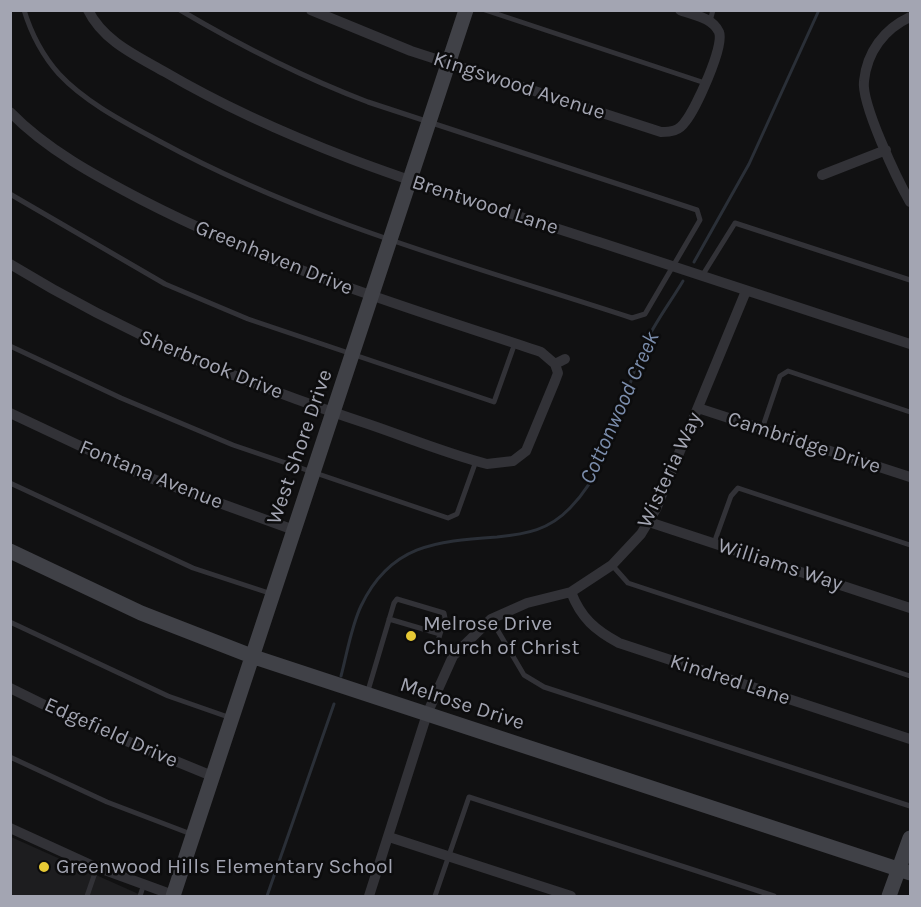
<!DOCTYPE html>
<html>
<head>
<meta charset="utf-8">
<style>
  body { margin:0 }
  #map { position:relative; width:921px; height:907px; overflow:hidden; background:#111112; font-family:Karla,sans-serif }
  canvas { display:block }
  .frame { position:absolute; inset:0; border:12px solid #a3a5b2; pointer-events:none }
</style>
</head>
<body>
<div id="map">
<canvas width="921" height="907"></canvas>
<div class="frame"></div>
</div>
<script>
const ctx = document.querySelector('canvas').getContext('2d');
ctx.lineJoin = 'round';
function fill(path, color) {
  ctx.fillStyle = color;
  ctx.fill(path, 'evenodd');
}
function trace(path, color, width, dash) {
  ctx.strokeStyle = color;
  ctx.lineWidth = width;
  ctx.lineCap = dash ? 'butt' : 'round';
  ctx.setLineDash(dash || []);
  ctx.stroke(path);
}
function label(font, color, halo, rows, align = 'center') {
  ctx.font = font + ' Karla,sans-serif';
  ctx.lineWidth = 5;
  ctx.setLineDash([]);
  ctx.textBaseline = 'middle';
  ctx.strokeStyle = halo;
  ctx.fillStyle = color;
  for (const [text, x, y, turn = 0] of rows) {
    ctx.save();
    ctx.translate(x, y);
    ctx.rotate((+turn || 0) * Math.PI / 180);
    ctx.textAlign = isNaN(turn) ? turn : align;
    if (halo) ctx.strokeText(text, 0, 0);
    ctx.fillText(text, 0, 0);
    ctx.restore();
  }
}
const built = new Path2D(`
  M11,837l132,59h-132z`);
const stream = new Path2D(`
  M694,262l55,-98 70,-154
  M341,676c6,-22 10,-49 20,-70 29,-61 74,-65 136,-69 30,-3 52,-7 73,-29 42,-43 51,-107 73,-160 10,-23 27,-45 40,-67
  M267,896l67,-192`);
const lane = new Path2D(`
  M24,10c7,23 19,46 35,64 27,29 67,49 102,68 147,80 312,124 471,176l13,-4 55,-94 -3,-10 -329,-108c-66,-25 -127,-56 -188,-92
  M485,10l220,73
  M710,21l3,-11
  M10,194l155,90 83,35 246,83 21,-59
  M702,276l33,-53 175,57
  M10,346l111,52 112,47 215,73 9,-4 19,-53
  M762,429l18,-53 8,-5 122,41
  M10,483l183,85 79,26
  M714,543l17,-47 7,-8 172,57
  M612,565l16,18 282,93
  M389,619l51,15
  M491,619l33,56 20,12 366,119
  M10,622l158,74 63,22
  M367,694l27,-91 3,-4 47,14 1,5 -8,26 18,9
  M10,757l97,45 84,32
  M87,896l10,-29
  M140,896l4,-12
  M435,896l34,-99 305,99`);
const street = new Path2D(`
  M88,10c15,31 49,46 77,62 135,79 286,122 434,170 104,34 208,68 311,102
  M311,10l100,41 250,81c10,0 18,-1 24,-10 10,-12 40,-76 34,-90 -7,-15 -26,-17 -39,-22
  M910,17c-26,12 -43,35 -46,64 -3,23 34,100 46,121
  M10,112c37,38 86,64 132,88 128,66 263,107 399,152l14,12
  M822,175l64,-25
  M10,264c118,72 231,118 361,161 38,13 77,29 116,39l26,-3 13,-10 29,-70 3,-8 -3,-9 10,-5
  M698,408l212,69
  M10,413l132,62 152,55
  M649,522l261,86
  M571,592c10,26 24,38 48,51l291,96
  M10,688l63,31 139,57
  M10,828l81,37 82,30
  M389,837l182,59
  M369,896l58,-182 26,-58 38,-37 36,-16 44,-11 41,-27 29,-31 15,-25 90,-218`);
const secondary = new Path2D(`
  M10,551l131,62 113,44 656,216
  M173,896l293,-886
  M889,896l21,-58`);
const markers = [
  [411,636,6,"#e6c935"],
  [44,867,6,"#e6c935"]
];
const streetNames = [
  ["Kingswood Avenue",519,86,18],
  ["Brentwood Lane",485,205,18],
  ["Greenhaven Drive",274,258,22],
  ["Sherbrook Drive",211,365,22],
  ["Cambridge Drive",804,443,18],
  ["West Shore Drive",300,447,-71],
  ["Wisteria Way",670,470,-65],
  ["Fontana Avenue",151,475,22],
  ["Williams Way",780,565,18],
  ["Kindred Lane",730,680,18],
  ["Melrose Drive",462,704,18],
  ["Edgefield Drive",111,733,24]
];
const poiNames = [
  ["Melrose Drive",423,624],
  ["Church of Christ",423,648],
  ["Greenwood Hills Elementary School",56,867]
];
const waterNames = [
  ["Cottonwood Creek",620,408,-66]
];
fill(built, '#1d1d1f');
trace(stream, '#2a2f37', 3);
trace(lane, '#323237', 5);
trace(street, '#323237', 10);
trace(secondary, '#404147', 15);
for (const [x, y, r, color] of markers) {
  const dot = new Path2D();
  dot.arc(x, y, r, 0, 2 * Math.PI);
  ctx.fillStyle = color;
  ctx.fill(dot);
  trace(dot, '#0c0c0d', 2);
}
label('21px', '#a3a5b2', '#0c0c0d', streetNames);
label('21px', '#a3a5b2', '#0c0c0d', poiNames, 'left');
label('italic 22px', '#7b8dac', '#0c0c0d', waterNames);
</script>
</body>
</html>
